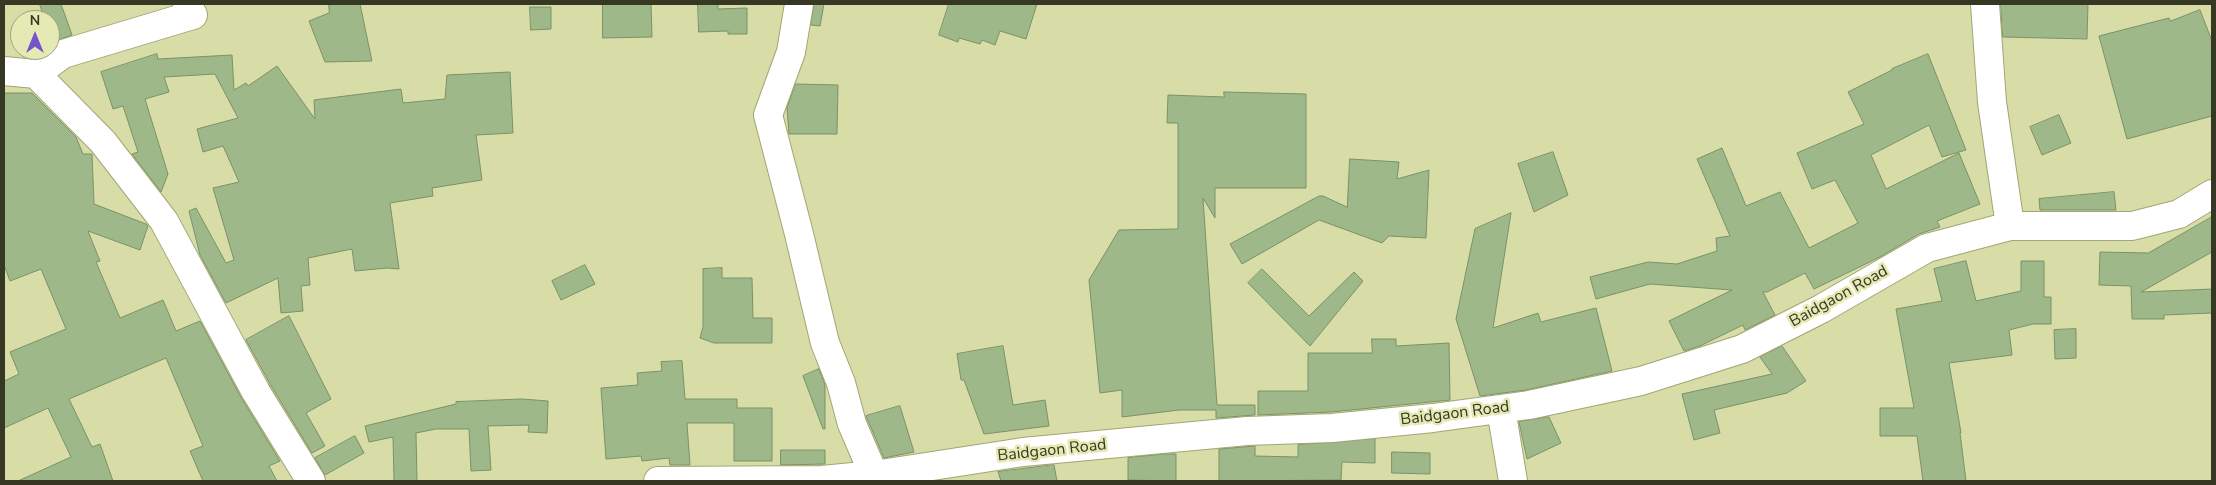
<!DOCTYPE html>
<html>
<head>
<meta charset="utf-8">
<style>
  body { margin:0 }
  #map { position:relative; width:2216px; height:485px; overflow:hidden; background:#d8dda8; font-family:"Nunito Sans",sans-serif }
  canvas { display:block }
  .frame { position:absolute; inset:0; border:5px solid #373823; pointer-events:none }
  .north { position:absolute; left:10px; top:10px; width:50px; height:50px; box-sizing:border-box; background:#e5eab5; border:1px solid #9fa37b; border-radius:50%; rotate:0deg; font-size:14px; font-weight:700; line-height:20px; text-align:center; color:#373823 }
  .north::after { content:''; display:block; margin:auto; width:18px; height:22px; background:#7654ce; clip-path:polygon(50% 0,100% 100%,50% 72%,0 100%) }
</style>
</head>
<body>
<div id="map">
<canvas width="2216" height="485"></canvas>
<div class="frame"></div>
<div class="north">N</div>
</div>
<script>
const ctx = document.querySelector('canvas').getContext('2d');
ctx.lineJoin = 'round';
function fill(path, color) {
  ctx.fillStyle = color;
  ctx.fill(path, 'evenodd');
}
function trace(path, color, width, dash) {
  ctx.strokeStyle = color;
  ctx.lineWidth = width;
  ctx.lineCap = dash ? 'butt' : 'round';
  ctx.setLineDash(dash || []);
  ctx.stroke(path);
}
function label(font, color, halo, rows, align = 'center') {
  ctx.font = font + ' "Nunito Sans",sans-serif';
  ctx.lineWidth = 5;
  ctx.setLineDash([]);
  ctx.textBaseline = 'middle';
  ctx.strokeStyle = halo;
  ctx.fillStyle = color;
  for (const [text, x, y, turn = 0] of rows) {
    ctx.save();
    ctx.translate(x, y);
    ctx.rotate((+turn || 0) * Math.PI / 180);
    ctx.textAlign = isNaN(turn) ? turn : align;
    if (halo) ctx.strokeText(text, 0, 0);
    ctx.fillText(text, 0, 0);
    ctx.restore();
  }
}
const building = new Path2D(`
  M40,4h21l11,31 -19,7 -3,-8v-14h-5z
  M329,4h31l12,57 -47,1 -16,-41 20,-8z
  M603,4h48l1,33 -49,1z
  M698,4h20v5l29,-1v26h-19v-3l-29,1z
  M814,4h10l-4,22 -9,-1z
  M949,4h88l-11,35 -26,-8 -5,14 -13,-5 -2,4 -21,-6 -1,4 -19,-7z
  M2001,4h87l-1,35 -84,-2z
  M530,7h21v22l-20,1z
  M2200,10l12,31v75l-85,23 -28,-103 70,-18 1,3z
  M157,54l1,5 74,-4 2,35 12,-7 2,3 29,-20 38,53 -1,-19 87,-11 2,14 42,-4 2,-24 63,-3 3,61 -37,2 6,45 -50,8 1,8 -43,7 9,66 -12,-1 -32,3 -3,-22 -44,9 2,27 -9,1 2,25 -22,2 -3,-35 -52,25 -26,-48 -11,-44 7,-3 30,55 8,-3 -21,-72 26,-6 -16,-36 -20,6 -6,-23 41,-11 -23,-44 -51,3 5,15 -24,7 23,75 -7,18 -29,-38 6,-2 -15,-46 -10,3 -12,-37z
  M1928,54l38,96 -24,7 -13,-32 -58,30 15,34 73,-36 21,51 -43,17 3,6 -21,7 -39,23 -66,32 -9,-16 -38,19h-4l12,23 -30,15 -2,-5 -43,21 -16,5 -15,-30 63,-31 -82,-6 -54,15 -6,-22 58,-15 29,2 40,-13 -1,-13 14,-2 -33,-77 25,-11 24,58 34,-14 29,56 49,-25 -23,-43 -23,9 -15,-36 67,-29 -16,-32 44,-22v-1z
  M796,84l42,1 -1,49h-48l-2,-26z
  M1224,92l82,2v94h-91v30l-12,-20 14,207h38v10l-39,3v-8h-37l-57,7v-27l-22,3 -11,-113 30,-50 59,-1v-106h-11l1,-28 56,2z
  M4,93h28l44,44 7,17h9l2,50 52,20 2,2 -8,24 -52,-19 12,30 -4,1 24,56 43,-18 13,31 24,-10 42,78 38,62 -11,5 8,15h-74l-13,-30 13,-5 -37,-88 -97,41 23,48 8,-3 13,37h-95l53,-24 -23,-49 -44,20v-47l15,-7 -9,-22 56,-23 -25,-60 -31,12 -6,-16z
  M2059,115l12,28 -29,12 -12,-28z
  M1553,152l15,43 -34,17 -16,-48z
  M1350,159l49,3 -2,17 32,-9 -3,68 -37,-2 -7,7 -63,-23 -77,44 -12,-20 89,-48h4l24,11z
  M2114,192l2,18h-76l-1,-11z
  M1511,213l-18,115 45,-15 3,9 55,-14 16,63 -86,19 -46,6 -24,-77 19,-90z
  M2212,217v35l-71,40 71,-3v24l-48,2v4h-32l-1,-33 -32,-1 1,-33 48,1z
  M1966,261l10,40 45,-10v-30h23v36h7v27h-18l-24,6 3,25 -63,8 12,70h-1l6,48h-43l-6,-45h-37v-28h34l-18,-99 46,-8 -8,-32z
  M585,265l10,19 -34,16 -9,-19z
  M722,268v10h30l1,40h19v25h-58l-14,-5 3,-11v-58z
  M1262,269l47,47 45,-44 9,9 -53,65 -62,-63z
  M289,316l42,83 -25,14 19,33 -13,7 -42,-69 -24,-44z
  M2076,329v29l-21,1 -1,-29z
  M1372,339h24v7l53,-3 1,57 -119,12 -73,3v-24h50v-38h64z
  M1003,346l10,59 32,-5 4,26 -65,8 -20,-54h-3l-4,-26z
  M1782,346l24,35 -19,12 -73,17 6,23 -26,7 -12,-46 90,-20 -12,-17z
  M682,361l3,38h52v9h35v53h-38v-38h-47l3,42h-20l-1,-7 -27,3 -1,-5 -35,3 -5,-71 37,-3 -1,-12 25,-2 -1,-9z
  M819,369l6,16v44h-2l-20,-53z
  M522,399l26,2 -1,32 -19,-1 1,-7 -41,1 3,44 -20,1 -2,-42h-33l-20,4 1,48h-23l-1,-44 -24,5 -4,-16 91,-22v-2z
  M900,406l14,46 -30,6 -18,-42z
  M1549,417l12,26 -34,16 -8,-37z
  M355,436l9,17 -39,22 -10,-17z
  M1375,439v24l-33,-1 -1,18 -122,1v-32l36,-3v10l43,1v-12z
  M781,450h44v14l-44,1z
  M1392,452l38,1v21l-38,-1z
  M1164,454h12v27l-48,-1v-22z
  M1054,465l3,16h-56l-3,-9z`);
const minor = new Path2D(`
  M799,4l-8,48 -23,63 31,119 26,109 16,40 11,41 22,51
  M1985,4l7,98 18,124
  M4,71l32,3 67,68 61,79 92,171 55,89
  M36,74l27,-20 130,-39 -6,-11
  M1501,409l12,72
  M658,481l164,-1 52,-5 149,-23 224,-21 85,-3 101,-10 96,-13 112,-24 101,-32 79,-40 106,-61 83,-22h122l47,-12 33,-20`);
const streetNames = [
  ["Baidgaon Road",1839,297,-29],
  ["Baidgaon Road",1455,414,-7],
  ["Baidgaon Road",1052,451,-6]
];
fill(building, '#9eb88a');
trace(building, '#799266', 1);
trace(minor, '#a1a673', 30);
trace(minor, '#fff', 28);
label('16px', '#373823', '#e5eab5', streetNames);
</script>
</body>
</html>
